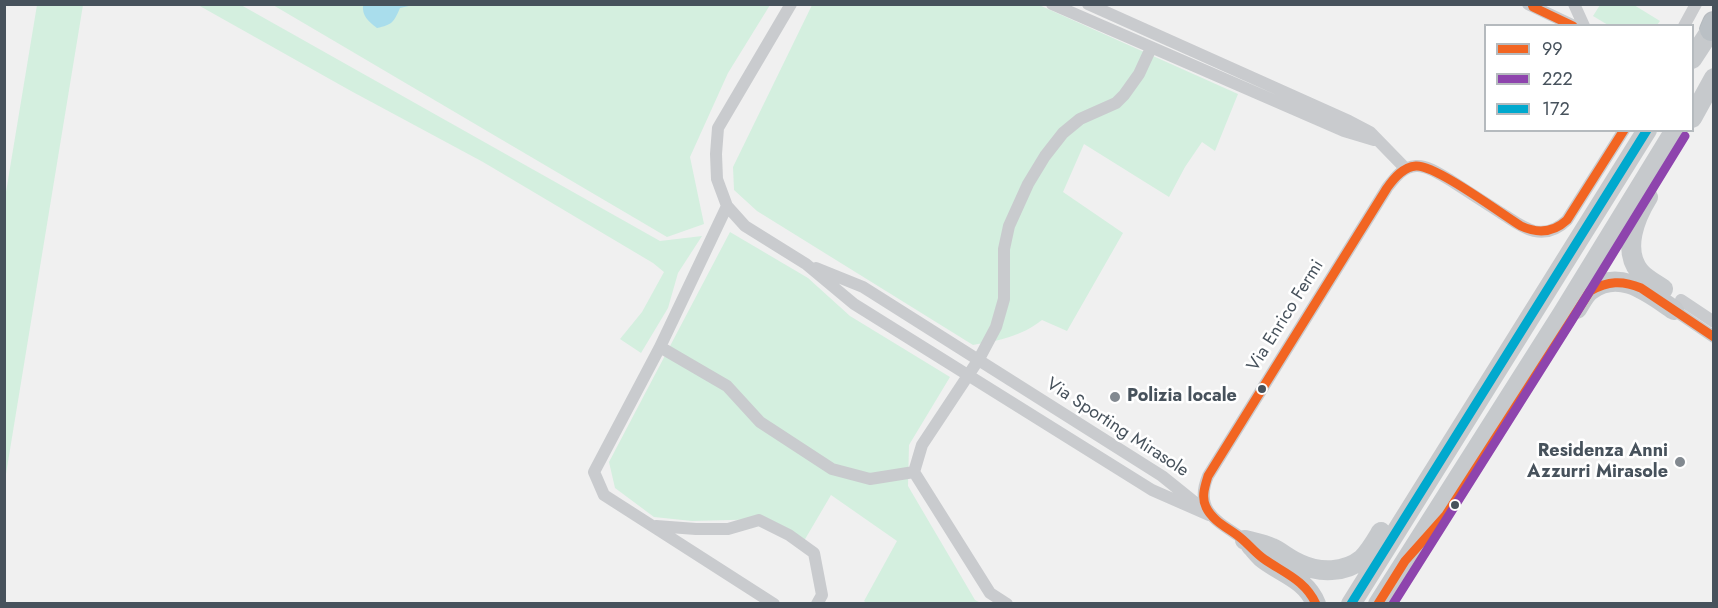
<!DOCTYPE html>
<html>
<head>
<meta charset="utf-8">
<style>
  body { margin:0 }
  #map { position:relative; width:1718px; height:608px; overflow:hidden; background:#f0f0f0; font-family:Jost,sans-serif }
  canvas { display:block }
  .frame { position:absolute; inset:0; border:6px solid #47525c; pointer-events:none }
  .legend { position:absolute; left:1484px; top:24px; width:210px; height:108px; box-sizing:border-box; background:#fff; border:2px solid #b5babe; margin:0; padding:8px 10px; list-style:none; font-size:18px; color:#47525c }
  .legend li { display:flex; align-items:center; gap:12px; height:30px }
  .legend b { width:30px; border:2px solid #b5babe }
</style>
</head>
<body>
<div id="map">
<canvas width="1718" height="608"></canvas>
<div class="frame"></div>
<ul class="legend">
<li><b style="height:8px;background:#f26522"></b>99</li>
<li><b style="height:8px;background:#8e44ad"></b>222</li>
<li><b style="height:8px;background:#00a9ce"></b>172</li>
</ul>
</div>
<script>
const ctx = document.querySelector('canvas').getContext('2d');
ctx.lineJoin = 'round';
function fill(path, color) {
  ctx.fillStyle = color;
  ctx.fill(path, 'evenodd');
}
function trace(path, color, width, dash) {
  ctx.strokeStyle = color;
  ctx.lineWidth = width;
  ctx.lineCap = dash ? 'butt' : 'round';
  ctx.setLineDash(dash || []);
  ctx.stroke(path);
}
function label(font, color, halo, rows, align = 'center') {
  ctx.font = font + ' Jost,sans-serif';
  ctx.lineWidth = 5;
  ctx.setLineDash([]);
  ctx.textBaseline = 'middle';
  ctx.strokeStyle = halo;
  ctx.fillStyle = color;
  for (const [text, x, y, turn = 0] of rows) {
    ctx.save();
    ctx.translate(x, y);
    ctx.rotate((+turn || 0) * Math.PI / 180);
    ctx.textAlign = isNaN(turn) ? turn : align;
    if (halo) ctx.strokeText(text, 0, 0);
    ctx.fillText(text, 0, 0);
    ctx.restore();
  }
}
const green = new Path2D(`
  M37,5h46l-78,475v-282z
  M198,5h43l419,236 42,-5 -24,37 -10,35 -27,45 -21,-14 22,-27 22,-40 -11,-9 -170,-101 -132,-71z
  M273,5h497l-42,68 -38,84 14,67 -37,13z
  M812,5h227l199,89 -23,57 -13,-9 -17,25 -16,30 -85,-53 -21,48 60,41 -56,98 -25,-11c-22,17 -42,20 -69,25l-216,-134 -23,-21 -1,-23z
  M1600,5h34l26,16 -3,4h-49l-15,-9z
  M730,232l78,46 42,38 100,61 -41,68 -1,41 67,114 6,3 -113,1 -4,-3 33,-60 -66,-46 -27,46 -35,-22 -77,2 -38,-4 -39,-29 -6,-26z`);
const water = new Path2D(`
  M363,5v-1l50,1 -13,3c-6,14 -8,17 -23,20 -9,-7 -15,-12 -14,-23z`);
const street = new Path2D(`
  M791,4l-73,124 -2,26 1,25 10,27 18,20 61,38 48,40 298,186 57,25
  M1052,4l292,127 30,9
  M1088,4l261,117 21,11 36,37
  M1528,4l46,22
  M1574,4l10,22
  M1684,26l12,-22
  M727,206l-67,141 67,39 33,36 72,47 38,10 44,-7
  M816,268l47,19 299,189 36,29
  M1681,300l33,22
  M1674,310l40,27
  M660,347l-66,125 10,23 170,109
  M656,526l40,3h32l31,-9 30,15 25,18 8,42 -5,9
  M1245,540c-26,-18 -52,-28 -37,-64l179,-288c7,-9 15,-21 29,-22 11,-1 24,8 34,14 17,11 34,22 51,33 10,6 21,15 33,18 14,3 24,-2 33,-11l57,-90
  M1007,604l-17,-11 -76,-121 8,-27 57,-86 17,-32 8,-28v-50l5,-23 19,-42 17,-28 18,-23 17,-14 36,-16 8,-8 15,-21 12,-26`);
const primary = new Path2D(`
  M1692,59l19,-29
  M1692,118l22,-40
  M1648,197c-13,21 -26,53 -8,75 6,7 16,12 23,17
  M1577,309c4,-6 8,-15 14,-19 29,-22 59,4 83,20
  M1245,540c8,2 19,4 27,8 9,4 18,12 28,16 19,9 45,9 62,-5 8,-8 13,-17 19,-27
  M1251,546c3,3 6,7 10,11 19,16 45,21 55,47
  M1351,604l296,-474
  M1378,604l184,-290 113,-184`);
const highway = new Path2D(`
  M1711,30l3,-7`);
const bus1 = new Path2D(`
  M1532,4l1,3 40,19
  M1316,604c-11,-24 -32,-31 -52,-45 -10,-7 -17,-17 -27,-24 -11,-8 -25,-15 -31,-28 -5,-10 -1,-21 2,-31l179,-288c7,-10 16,-21 29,-22 20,-1 84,47 105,60 17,8 32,7 46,-6l57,-90
  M1378,604l27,-43 41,-46 144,-224c18,-10 32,-11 51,-3l73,49`);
const bus2 = new Path2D(`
  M1393,604l179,-284 113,-184`);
const bus3 = new Path2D(`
  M1351,604l296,-474`);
const markers = [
  [1262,389,5,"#47525c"],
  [1115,397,6,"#828990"],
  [1680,462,6,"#828990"],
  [1455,505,5,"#47525c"]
];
const streetNames = [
  ["Via Enrico Fermi",1286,316,-58],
  ["Via Sporting Mirasole",1117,428,33]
];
const poiNames = [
  ["Polizia locale",1127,397],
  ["Residenza Anni",1668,452,"right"],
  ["Azzurri Mirasole",1668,473,"right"]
];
fill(green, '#d4efdf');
fill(water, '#a9ddec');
trace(highway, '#b5babf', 24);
trace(street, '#c9cbce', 12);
trace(primary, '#c6c9cc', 20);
trace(highway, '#bac0c5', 22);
trace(bus1, '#f26522', 9);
trace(bus2, '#8e44ad', 9);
trace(bus3, '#00a9ce', 9);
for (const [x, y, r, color] of markers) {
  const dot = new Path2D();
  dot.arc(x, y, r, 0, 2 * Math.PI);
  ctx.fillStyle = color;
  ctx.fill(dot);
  trace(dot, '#fff', 2);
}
label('18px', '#47525c', '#fff', streetNames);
label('bold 18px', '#47525c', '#fff', poiNames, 'left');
</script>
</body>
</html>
